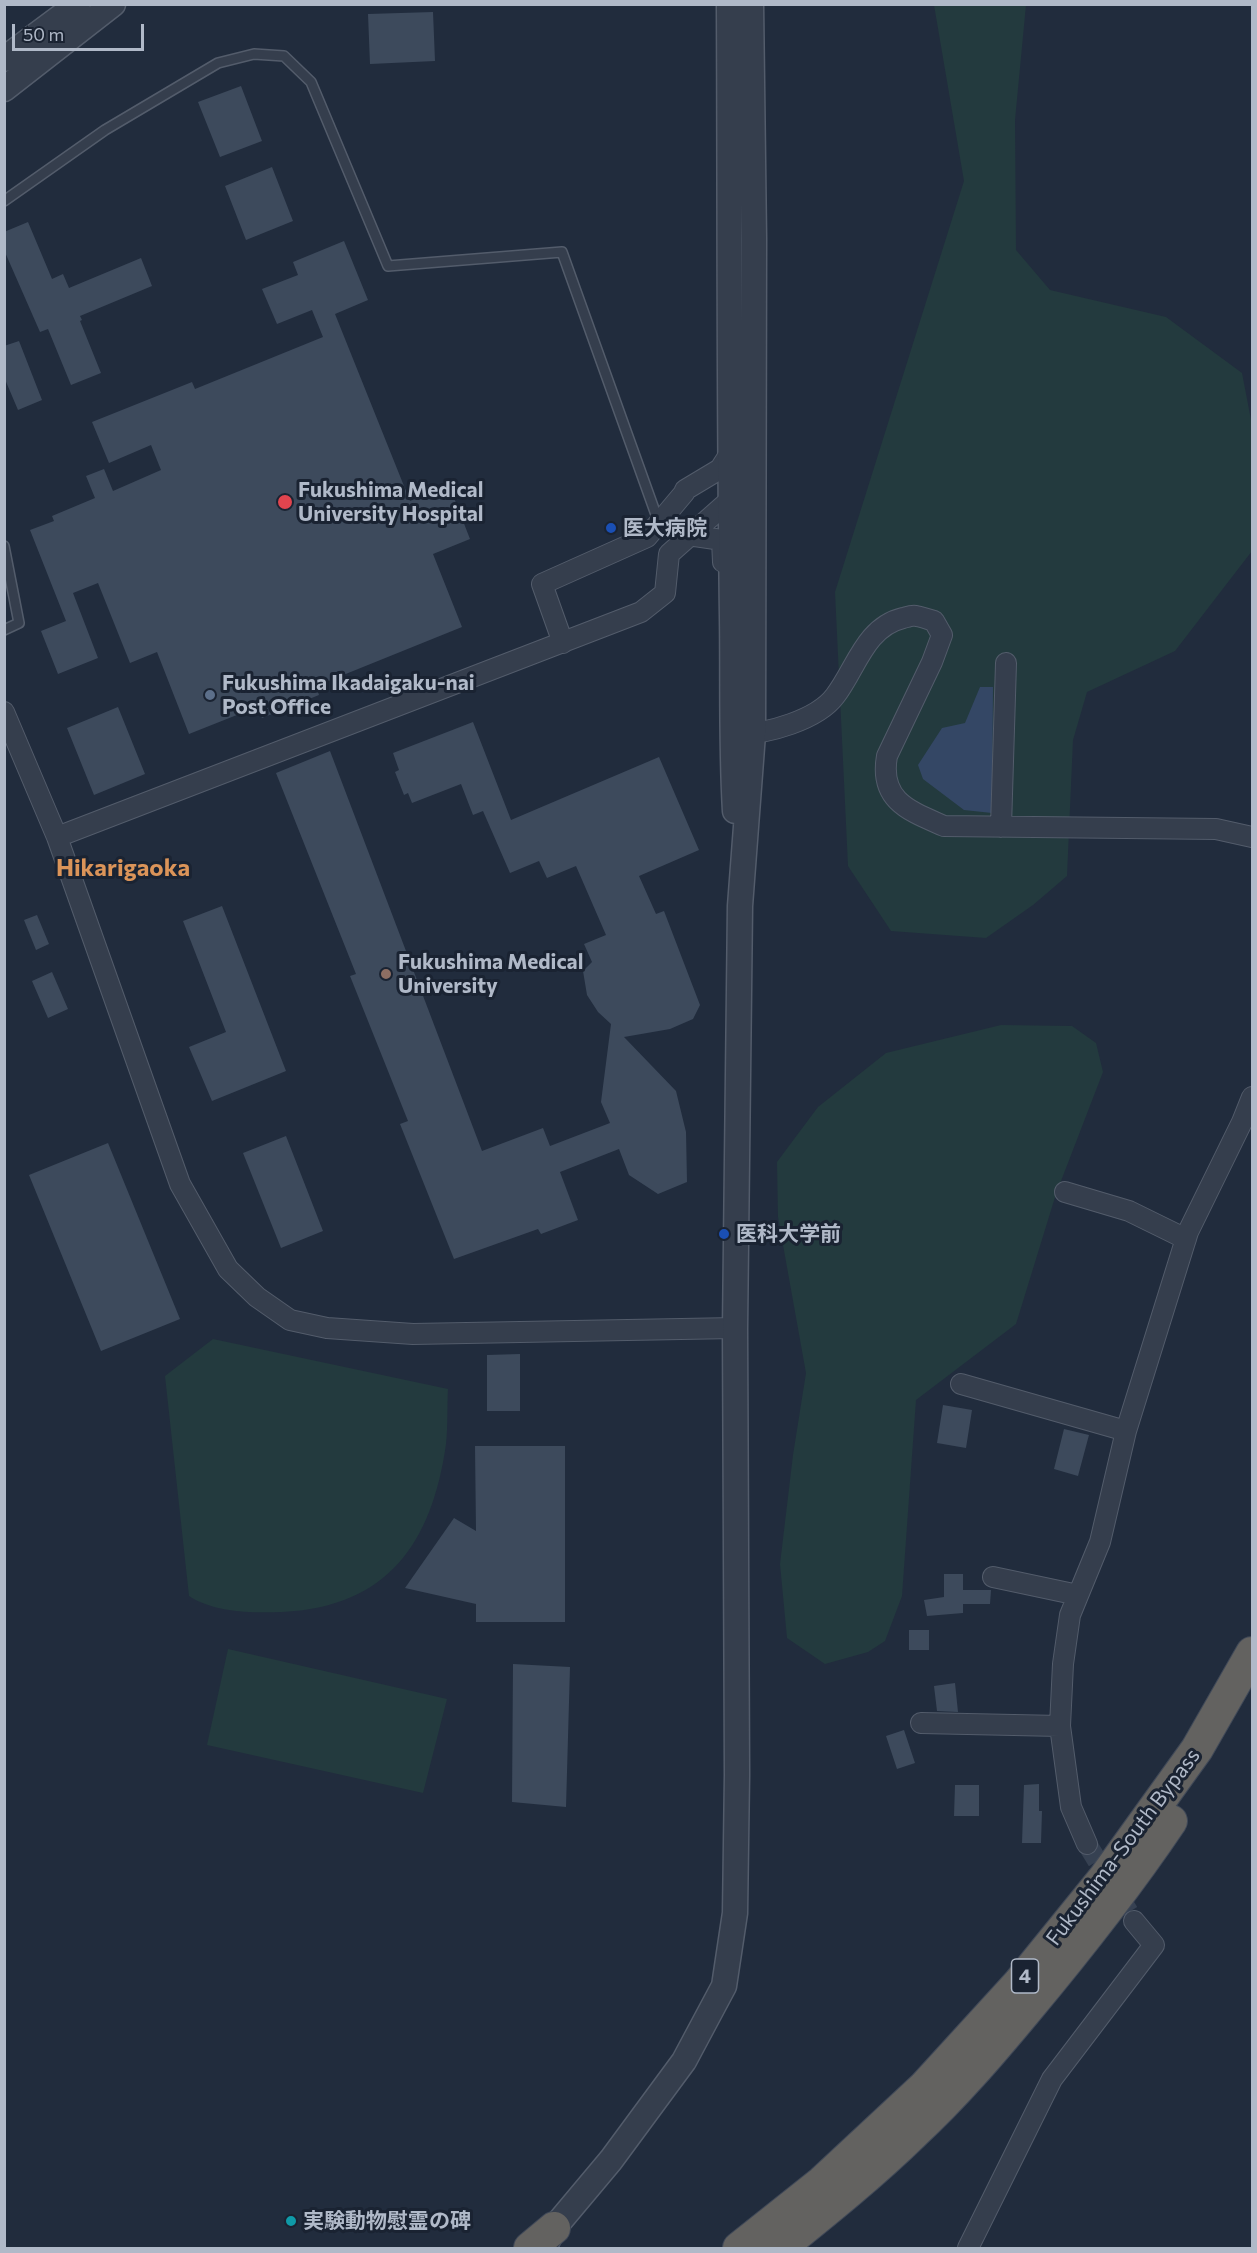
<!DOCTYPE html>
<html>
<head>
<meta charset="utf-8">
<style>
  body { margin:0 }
  #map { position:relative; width:1257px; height:2253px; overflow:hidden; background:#212c3d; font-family:Commissioner,sans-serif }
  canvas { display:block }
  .frame { position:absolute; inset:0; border:6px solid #b0b9c8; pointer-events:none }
  .scale { position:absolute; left:12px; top:24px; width:132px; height:27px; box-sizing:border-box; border:3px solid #b0b9c8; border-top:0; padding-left:8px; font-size:18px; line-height:21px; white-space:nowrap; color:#b0b9c8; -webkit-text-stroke:4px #1a2332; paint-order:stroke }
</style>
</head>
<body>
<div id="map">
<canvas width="1257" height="2253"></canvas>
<div class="frame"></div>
<div class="scale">50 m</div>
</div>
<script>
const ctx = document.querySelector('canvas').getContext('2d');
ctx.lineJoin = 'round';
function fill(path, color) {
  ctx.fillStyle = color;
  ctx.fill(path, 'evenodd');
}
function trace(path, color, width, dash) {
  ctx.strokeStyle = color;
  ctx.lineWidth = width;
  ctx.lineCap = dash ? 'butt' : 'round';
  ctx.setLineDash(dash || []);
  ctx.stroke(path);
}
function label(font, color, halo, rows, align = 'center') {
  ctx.font = font + ' Commissioner,"Noto Sans JP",sans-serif';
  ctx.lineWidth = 6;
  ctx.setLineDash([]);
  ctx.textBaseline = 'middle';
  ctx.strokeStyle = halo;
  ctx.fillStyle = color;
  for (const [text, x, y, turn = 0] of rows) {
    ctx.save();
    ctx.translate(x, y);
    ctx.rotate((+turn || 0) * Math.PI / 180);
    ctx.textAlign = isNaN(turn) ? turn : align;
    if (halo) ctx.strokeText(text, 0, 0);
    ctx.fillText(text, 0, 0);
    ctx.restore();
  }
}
const green = new Path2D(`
  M934,5h92l-11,115 1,130 34,40 116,27 76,56 10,52v126l-77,100 -88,41 -14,48 -6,136 -34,29 -47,33 -95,-7 -43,-65 -13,-274 129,-411z
  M1001,1025l71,1 24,17 7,29 -47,122 -40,130 -100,76 -14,196 -17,45 -17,11 -43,12 -38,-26 -7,-74 13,-109 13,-82 -28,-156 -1,-55 41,-55 68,-54z
  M213,1339l235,50c-1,18 0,37 -2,55 -14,99 -58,163 -164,168 -30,1 -67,1 -93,-16l-24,-220z
  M228,1649l219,50 -24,94 -216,-48z`);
const water = new Path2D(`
  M980,687h13l-1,126 -28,-3 -41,-31 -5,-14 24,-37 23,-5z`);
const building = new Path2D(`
  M433,12l2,49 -65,3 -2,-50z
  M241,86l21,55 -42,16 -22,-55z
  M272,167l21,54 -47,19 -21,-54z
  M28,222l24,57 11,-5 6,14 72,-30 11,28 -72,30 2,4 -2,1 21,52 -30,12 -23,-56 -8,3 -36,-82v-18z
  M344,241l24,59 -33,14 75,187 39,-16 21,54 -37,15 29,73 -146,59 3,9 -57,23 -5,-11 -68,27 -32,-82 -27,11 -32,-80 -25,10 25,65 -40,16 -17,-43 25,-10 -36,-91 24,-9 -2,-5 43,-18 -9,-22 18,-7 9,22 48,-21 -10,-25 -42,18 -17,-41 100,-40 3,7 128,-52 -11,-27 -35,14 -15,-35 36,-14 -5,-13z
  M19,341l23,59 -24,10 -14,-33v-31z
  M118,707l27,67 -51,21 -27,-67z
  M473,722l38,98 148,-63 40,93 -60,26 17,38 8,-3 36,94 -7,14 -23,10 -46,8 52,54 10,41 1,50 -29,12 -29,-19 -10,-26 -59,23 18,48 -37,14 -3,-5 -84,30 -54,-135 8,-3 -58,-145 6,-2 -80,-201 54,-22 152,400 61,-23 7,18 60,-23 -9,-21 10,-78 -13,-12 -11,-17 -4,-24 9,-9 -8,-18 22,-9 -30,-69 -29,12 -8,-17 -29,12 -27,-62 -10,4 -12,-31 -49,19 -4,-10 -4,2 -9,-23 4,-2 -6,-17z
  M222,906l64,165 -74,30 -23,-54 37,-15 -43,-111z
  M37,915l12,29 -13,6 -12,-30z
  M52,972l16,37 -20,9 -16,-37z
  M286,1136l37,95 -42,17 -38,-95z
  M108,1143l72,176 -79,32 -72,-176z
  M520,1354v57h-33v-56z
  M943,1405l29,5 -6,38 -29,-5z
  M1064,1429l25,6 -11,41 -24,-7z
  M475,1446h90v176h-89v-18l-71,-16 49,-70 22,13z
  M944,1574h19v16h28l-1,14h-27v9l-36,3 -3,-16 20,-3z
  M909,1630h20v20h-20z
  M513,1664l57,3 -4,140 -54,-5z
  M955,1683l3,29 -21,-1 -3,-25z
  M904,1730l11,33 -18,6 -11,-33z
  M1039,1784v27h3l-1,32h-19l2,-58z
  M955,1785h24v31h-25z`);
const minorTunnel = new Path2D(`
  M1087,1844l47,77`);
const service = new Path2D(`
  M4,201l101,-71 113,-67 36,-9 30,2 27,26 77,184 174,-14 97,271
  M4,546l15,77 -15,7`);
const minor = new Path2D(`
  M688,535l34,5 1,22
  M563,643l-21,-59 105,-47 37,-44 1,-3 35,-21 9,-14
  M4,712l53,125 123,347 48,85 29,28 33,23 37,8 86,6 322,-6
  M739,734c28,0 78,-14 96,-38 21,-27 30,-69 68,-78 4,-1 9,-3 13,-2 6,1 12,3 18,5l8,14 -10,27 -45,94c-8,45 23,55 57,70l272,3 36,8
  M1001,827l5,-164
  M57,837l584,-225 24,-19 4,-39 62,-55 5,-8
  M1065,1192l64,19 57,28
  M961,1384l165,47
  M993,1577l85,18
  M921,1723l139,3
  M1087,1844l-16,-37 -11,-81 3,-62 7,-49 30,-73 26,-111 62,-199 54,-110 10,-25
  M968,2248l84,-169 102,-134 -20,-24`);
const tertiary = new Path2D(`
  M729,4c1,204 0,408 3,612 1,65 -1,130 3,195
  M4,59l74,-55
  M4,89l109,-85
  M546,2244l8,-16 57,-68 73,-99 40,-75 11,-73 2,-138 -2,-447 5,-422 13,-172 1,-495 -3,-235`);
const trunk = new Path2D(`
  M530,2248l24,-20
  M739,2248l83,-66 102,-95 95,-104 86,-106 92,-128 55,-96
  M780,2248c46,-37 92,-74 134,-115 40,-37 76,-79 111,-121 51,-61 101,-124 146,-191`);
const markers = [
  [285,502,8,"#e0444e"],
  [611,528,6,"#1a4fb4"],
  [210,695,6,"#5c6f8a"],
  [386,974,6,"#8d6e63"],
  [724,1234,6,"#1a4fb4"],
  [291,2221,6,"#0f9aa8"]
];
const shields = [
  [1025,1976,27]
];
const shieldNames = [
  ["4",1025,1976]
];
const poiNames = [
  ["Fukushima Medical",298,490],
  ["University Hospital",298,514],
  ["医大病院",623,528],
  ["Fukushima Ikadaigaku-nai",222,683],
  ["Post Office",222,707],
  ["Fukushima Medical",398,962],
  ["University",398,986],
  ["医科大学前",736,1234],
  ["実験動物慰霊の碑",303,2221]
];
const streetNames = [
  ["Fukushima-South Bypass",1123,1847,-53]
];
const quarterNames = [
  ["Hikarigaoka",123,868]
];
fill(green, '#233a3e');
fill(water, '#344765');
fill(building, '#3d4a5c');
trace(minorTunnel, '#364152', 20, [20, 10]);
trace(service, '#535c6b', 12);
trace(minor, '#535c6b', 22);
trace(tertiary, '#535c6b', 27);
trace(trunk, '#404958', 34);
trace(service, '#353e4d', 9);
trace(minor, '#353e4d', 20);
trace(tertiary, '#353e4d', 24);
trace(trunk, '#636260', 32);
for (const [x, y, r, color] of markers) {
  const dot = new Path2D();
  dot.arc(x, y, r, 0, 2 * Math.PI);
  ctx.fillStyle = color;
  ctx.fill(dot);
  trace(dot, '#1a2332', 2);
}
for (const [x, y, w] of shields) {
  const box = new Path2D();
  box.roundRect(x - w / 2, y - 17, w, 34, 4.5);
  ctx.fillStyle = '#1a2332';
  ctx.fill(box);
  trace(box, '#b0b9c8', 1.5);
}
label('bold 20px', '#b0b9c8', null, shieldNames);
label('bold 21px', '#b0b9c8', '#1a2332', poiNames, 'left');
label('21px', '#b0b9c8', '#1a2332', streetNames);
label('bold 24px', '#db9459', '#1a2332', quarterNames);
</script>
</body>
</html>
